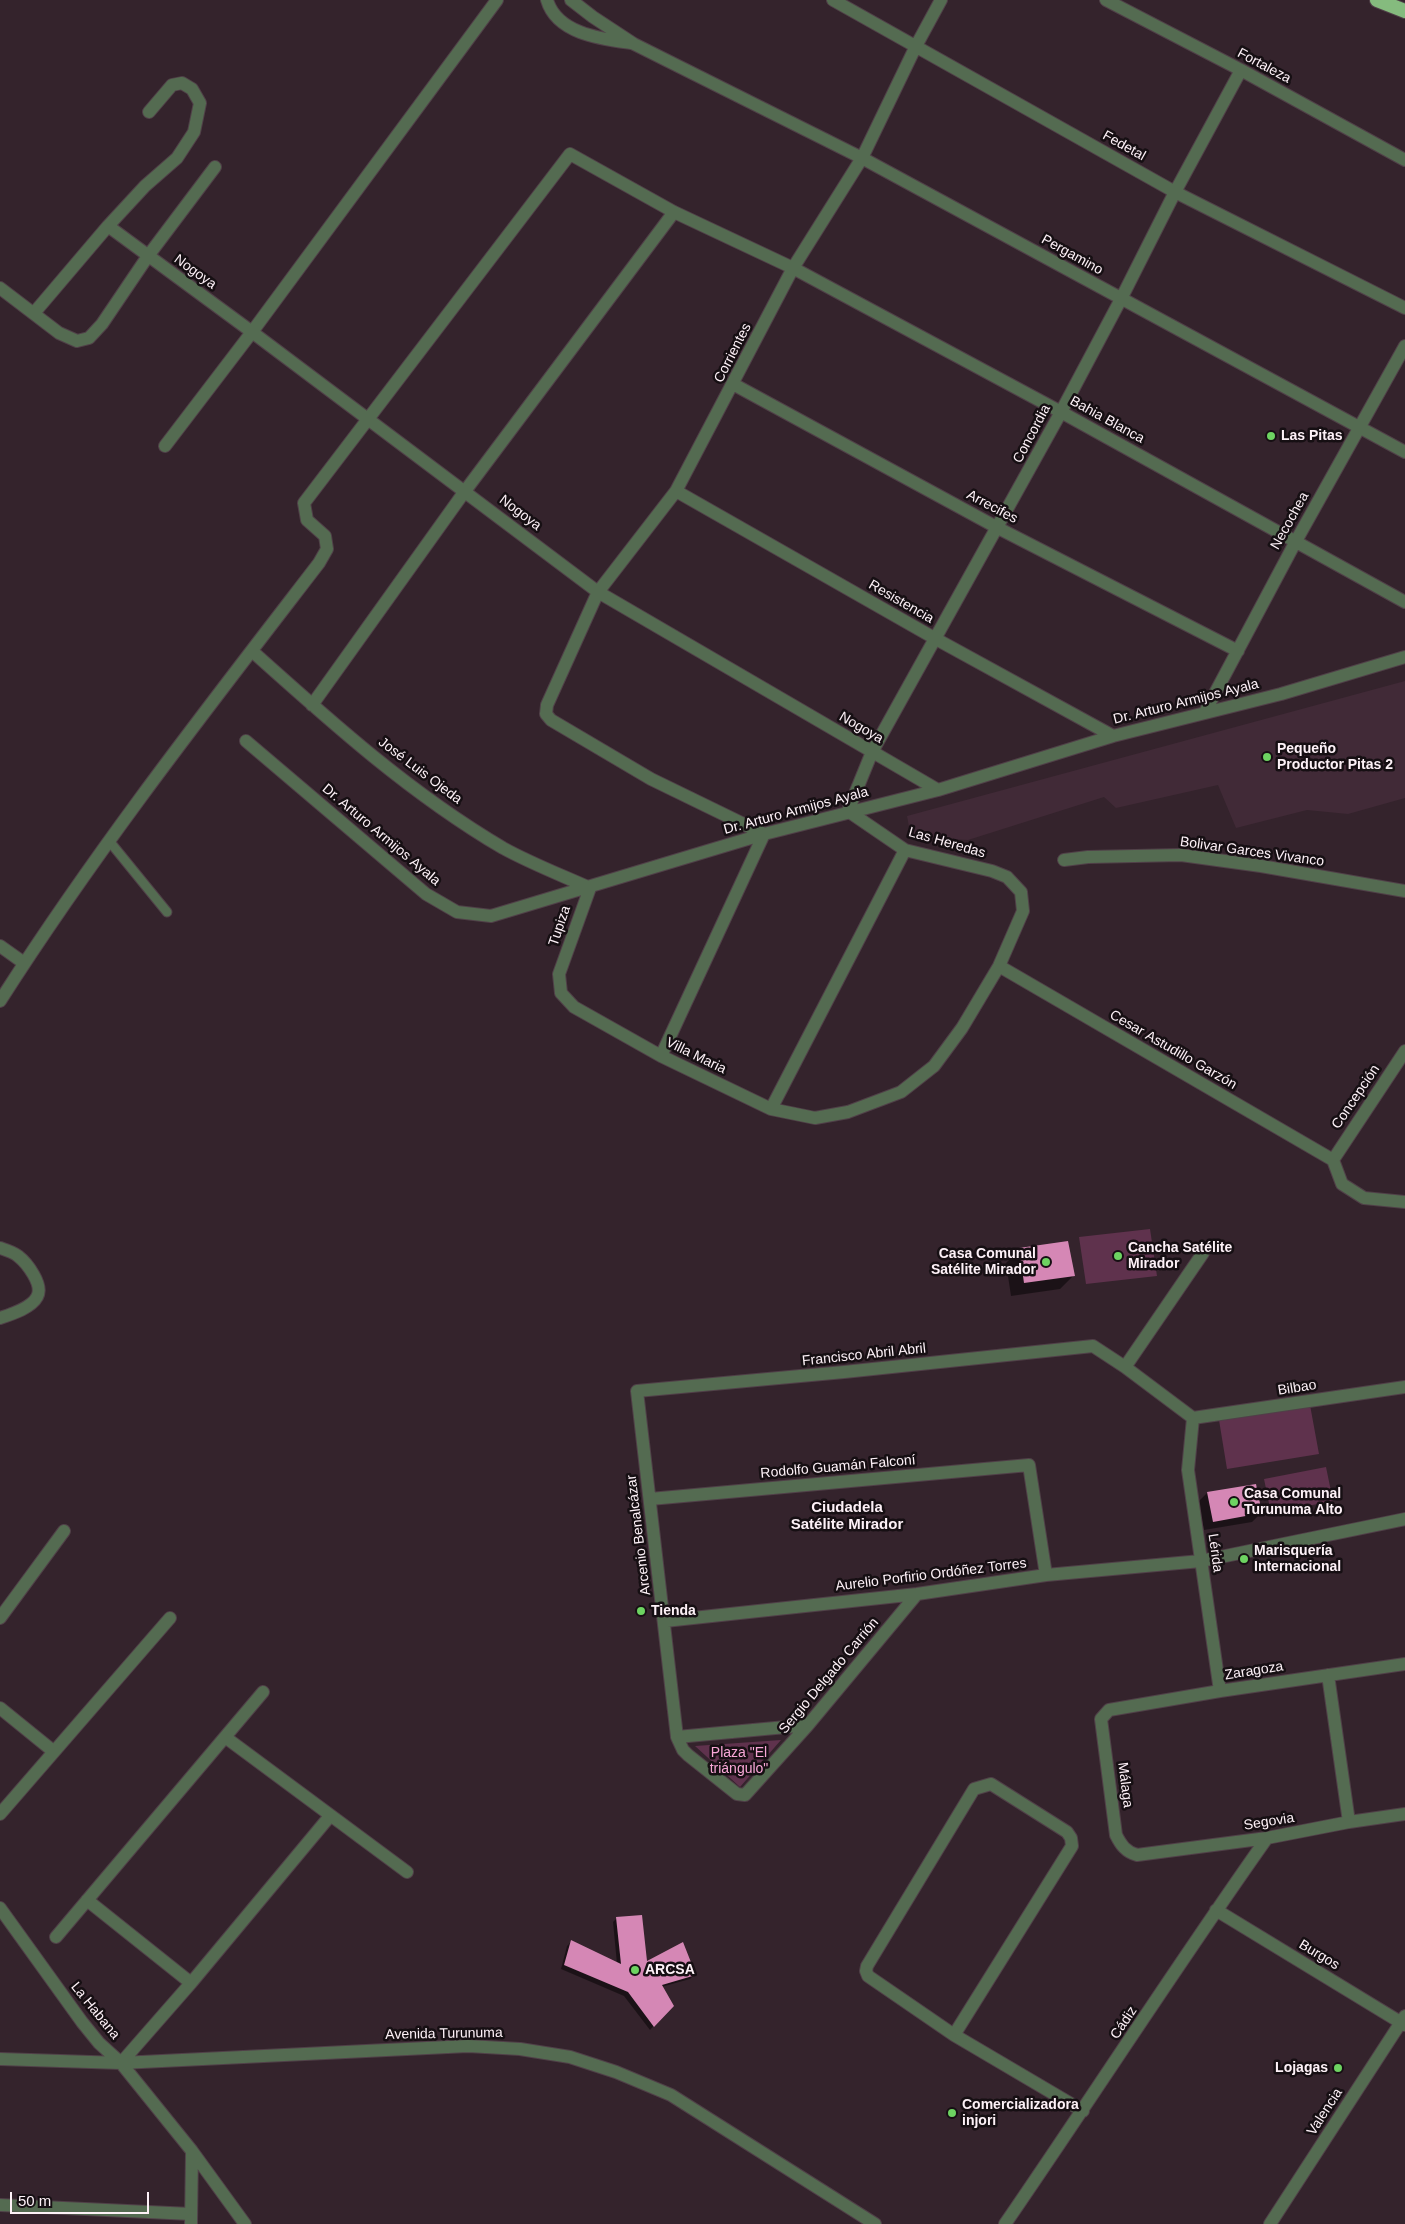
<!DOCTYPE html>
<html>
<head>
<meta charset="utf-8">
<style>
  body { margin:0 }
  #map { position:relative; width:1405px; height:2224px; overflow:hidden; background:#34232c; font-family:Helvetica,sans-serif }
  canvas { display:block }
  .scale { position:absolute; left:10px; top:2192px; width:139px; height:22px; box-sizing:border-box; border:2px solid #fdf1f7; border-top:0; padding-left:6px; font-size:15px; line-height:18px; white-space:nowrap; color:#fdf1f7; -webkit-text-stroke:4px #160f13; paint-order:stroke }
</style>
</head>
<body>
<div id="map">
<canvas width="1405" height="2224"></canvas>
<div class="scale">50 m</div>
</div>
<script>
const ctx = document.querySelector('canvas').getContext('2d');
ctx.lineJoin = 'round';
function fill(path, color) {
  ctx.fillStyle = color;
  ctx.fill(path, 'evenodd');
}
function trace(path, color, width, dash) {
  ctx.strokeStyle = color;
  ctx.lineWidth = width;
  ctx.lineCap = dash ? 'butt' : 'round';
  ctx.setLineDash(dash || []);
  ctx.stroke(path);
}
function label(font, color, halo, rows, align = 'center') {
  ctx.font = font + ' Helvetica,sans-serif';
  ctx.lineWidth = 5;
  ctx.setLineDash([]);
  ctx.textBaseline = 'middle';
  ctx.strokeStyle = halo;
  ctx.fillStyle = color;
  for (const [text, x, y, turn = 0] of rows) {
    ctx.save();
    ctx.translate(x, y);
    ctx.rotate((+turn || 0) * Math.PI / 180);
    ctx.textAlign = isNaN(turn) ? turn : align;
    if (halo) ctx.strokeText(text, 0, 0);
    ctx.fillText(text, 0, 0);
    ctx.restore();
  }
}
const built = new Path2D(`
  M1405,681v117l-57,16 -41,-4 -71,18 -18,-43 -102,23 -12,-11 -136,43 -57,-3 -4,-21z`);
const green = new Path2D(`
  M1150,1229l7,47 -71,8 -7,-47z
  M1310,1405l9,49 -92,15 -8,-49z
  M1326,1467l7,34 -62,12 -7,-34z
  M781,1740l-41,47 -45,-41z`);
const shadow = new Path2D(`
  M1019,1250l54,26 -13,13 -49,7 -5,-33z
  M1255,1486l6,27 -9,9 -48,8 -6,-28 9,-9z
  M617,1918l28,45 49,12 -4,4 -29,8 11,19 -22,24 -26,-34 -63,-27 6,-23 4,-4 46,22 -4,-42z`);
const building = new Path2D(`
  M1068,1241l7,35 -51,7 -5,-35z
  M1256,1484l6,29 -49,9 -6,-30z
  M642,1915l5,46 36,-19 13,33 -34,10 12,21 -20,21 -26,-35 -64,-27 7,-25 50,24 -5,-47z`);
const service = new Path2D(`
  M110,842l57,70`);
const minor = new Path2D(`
  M547,0c10,34 55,39 84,43
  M571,0l22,17 41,27 228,114 543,294
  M833,0l342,192 230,116
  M1106,0l135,70 164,90
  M108,226l144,106 346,260 340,198
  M0,288l59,45 18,8 12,-3 13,-14 46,-68 67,-89
  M34,313l74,-87 37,-40 32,-28 17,-26 6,-29 -8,-14 -10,-6 -10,2 -23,27
  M733,384l265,144 240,123
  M165,446l87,-114 245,-332
  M676,491l260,148 177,97
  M252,651c79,71 159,143 251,197 27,15 58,27 87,40l-31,86 2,19 13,14 87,49 110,53 44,9 33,-6 53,-20 33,-26 28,-38 37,-62 24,-55 -2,-19 -14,-15 -15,-6 -87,-21 -57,-39 24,-59 189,-340 60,-113 54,-107 66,-122
  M312,705l153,-214 209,-279
  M1205,712l91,-171 109,-195
  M246,741l180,153 31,18 34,4 273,-82 174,-44 175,-54 168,-42 124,-37
  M1064,860l24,-3 93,-2 80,11 144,25
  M0,946l24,17
  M999,966l334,194
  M0,1001c97,-152 209,-295 319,-438l8,-14 -2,-13 -18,-16 -3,-17 266,-349 104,58 119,56 268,144 344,190
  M661,1056l103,-222 -113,-55 -100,-59 -5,-6 1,-9 51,-113 78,-101 117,-223 69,-110 54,-112 25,-46
  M771,1109l134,-259
  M1333,1160l72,-109
  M1333,1160l9,24 22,14 41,4
  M0,1248c6,2 13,4 18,8 9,7 26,29 19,41 -6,11 -25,17 -37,21
  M1125,1367l78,-114
  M1193,1418l-5,52 32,221
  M1193,1418l212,-31
  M650,1499l379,-34 17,110
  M917,1594l-109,131 -63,70 -8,-1 -49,-39 -5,-5 -6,-13 -40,-346 207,-19 249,-26 32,21 68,51
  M0,1618l64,-87
  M665,1621l252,-27 129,-19 155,-14 204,-42
  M1405,1664l-185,27 -111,19 -8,9 15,116c5,10 10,17 21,20l130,-17 82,-16 56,-8
  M1328,1675l21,147
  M0,1708l53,43
  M225,1737l182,135
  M677,1737l131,-12
  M0,1814l170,-196
  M87,1900l104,83
  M0,1908l82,114 17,21 22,20 71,88 53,73
  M1216,1910l189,115
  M56,1937l207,-245
  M954,2035l118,-189 -1,-8 -4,-6 -76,-48 -17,5 -107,177 -1,5 2,5 86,59 129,76
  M0,2059l121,4 347,-17 52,3 50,8 46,15 55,23 204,129
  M121,2063l70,-80 139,-167
  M0,2205l191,9
  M191,2224l1,-73
  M1005,2224c88,-128 172,-259 262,-386
  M1270,2224l135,-208`);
const trunk = new Path2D(`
  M1377,0l28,11`);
const markers = [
  [1271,436,5,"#6dd361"],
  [1267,757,5,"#6dd361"],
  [1118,1256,5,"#6dd361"],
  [1046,1262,5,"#6dd361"],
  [1234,1502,5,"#6dd361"],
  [1244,1559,5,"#6dd361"],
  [641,1611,5,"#6dd361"],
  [635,1970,5,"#6dd361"],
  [1338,2068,5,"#6dd361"],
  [952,2113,5,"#6dd361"]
];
const streetNames = [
  ["Fortaleza",1264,66,28],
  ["Fedetal",1124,146,29],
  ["Pergamino",1072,255,29],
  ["Nogoya",195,272,36],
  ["Corrientes",733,353,-63],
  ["Bahia Blanca",1107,420,29],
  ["Concordia",1032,434,-62],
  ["Arrecifes",992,507,28],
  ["Nogoya",520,513,37],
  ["Necochea",1290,521,-61],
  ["Resistencia",901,602,30],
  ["Dr. Arturo Armijos Ayala",1186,702,-14],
  ["Nogoya",861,728,30],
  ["José Luis Ojeda",420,771,37],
  ["Dr. Arturo Armijos Ayala",796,811,-15],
  ["Dr. Arturo Armijos Ayala",381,835,40],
  ["Las Heredas",947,843,16],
  ["Bolivar Garces Vivanco",1252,852,8],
  ["Tupiza",560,926,-71],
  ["Cesar Astudillo Garzón",1173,1050,30],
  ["Villa Maria",696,1056,26],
  ["Concepción",1356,1097,-56],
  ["Francisco Abril Abril",864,1355,-6],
  ["Bilbao",1297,1388,-9],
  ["Rodolfo Guamán Falconí",838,1467,-5],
  ["Arcenio Benalcázar",639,1535,-97],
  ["Lérida",1215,1553,82],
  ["Aurelio Porfirio Ordóñez Torres",931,1575,-7],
  ["Zaragoza",1254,1671,-9],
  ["Sergio Delgado Carrión",829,1676,-50],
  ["Málaga",1125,1785,83],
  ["Segovia",1269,1822,-9],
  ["Burgos",1319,1955,31],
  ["La Habana",95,2011,51],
  ["Cádiz",1124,2023,-56],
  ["Avenida Turunuma",444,2034,-1],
  ["Valencia",1325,2112,-57]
];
const poiNames = [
  ["Las Pitas",1281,436],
  ["Pequeño",1277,749],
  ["Productor Pitas 2",1277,765],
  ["Cancha Satélite",1128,1248],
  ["Mirador",1128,1264],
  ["Casa Comunal",1036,1254,"right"],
  ["Satélite Mirador",1036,1270,"right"],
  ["Casa Comunal",1244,1494],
  ["Turunuma Alto",1244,1510],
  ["Marisquería",1254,1551],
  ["Internacional",1254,1567],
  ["Tienda",651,1611],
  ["ARCSA",645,1970],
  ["Lojagas",1328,2068,"right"],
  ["Comercializadora",962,2105],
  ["injori",962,2121]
];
const parkNames = [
  ["Plaza \"El",739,1753],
  ["triángulo\"",739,1769]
];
const neighbourhoodNames = [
  ["Ciudadela",847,1508],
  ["Satélite Mirador",847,1525]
];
fill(built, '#412a37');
fill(green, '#5f324d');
fill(shadow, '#0007');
fill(building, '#d587b5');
trace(service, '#504048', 11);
trace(minor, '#504048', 14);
trace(trunk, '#504048', 16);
trace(service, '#546b51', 9);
trace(minor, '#546b51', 12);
trace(trunk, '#85bb7e', 14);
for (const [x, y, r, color] of markers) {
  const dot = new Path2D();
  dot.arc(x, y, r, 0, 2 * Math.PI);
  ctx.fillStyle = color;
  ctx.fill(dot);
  trace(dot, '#160f13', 2);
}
label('14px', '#fdf1f7', '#160f13', streetNames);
label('bold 14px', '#fdf1f7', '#160f13', poiNames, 'left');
label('14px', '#f9a7d7', '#160f13', parkNames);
label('bold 15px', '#fdf1f7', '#160f13', neighbourhoodNames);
</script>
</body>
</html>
